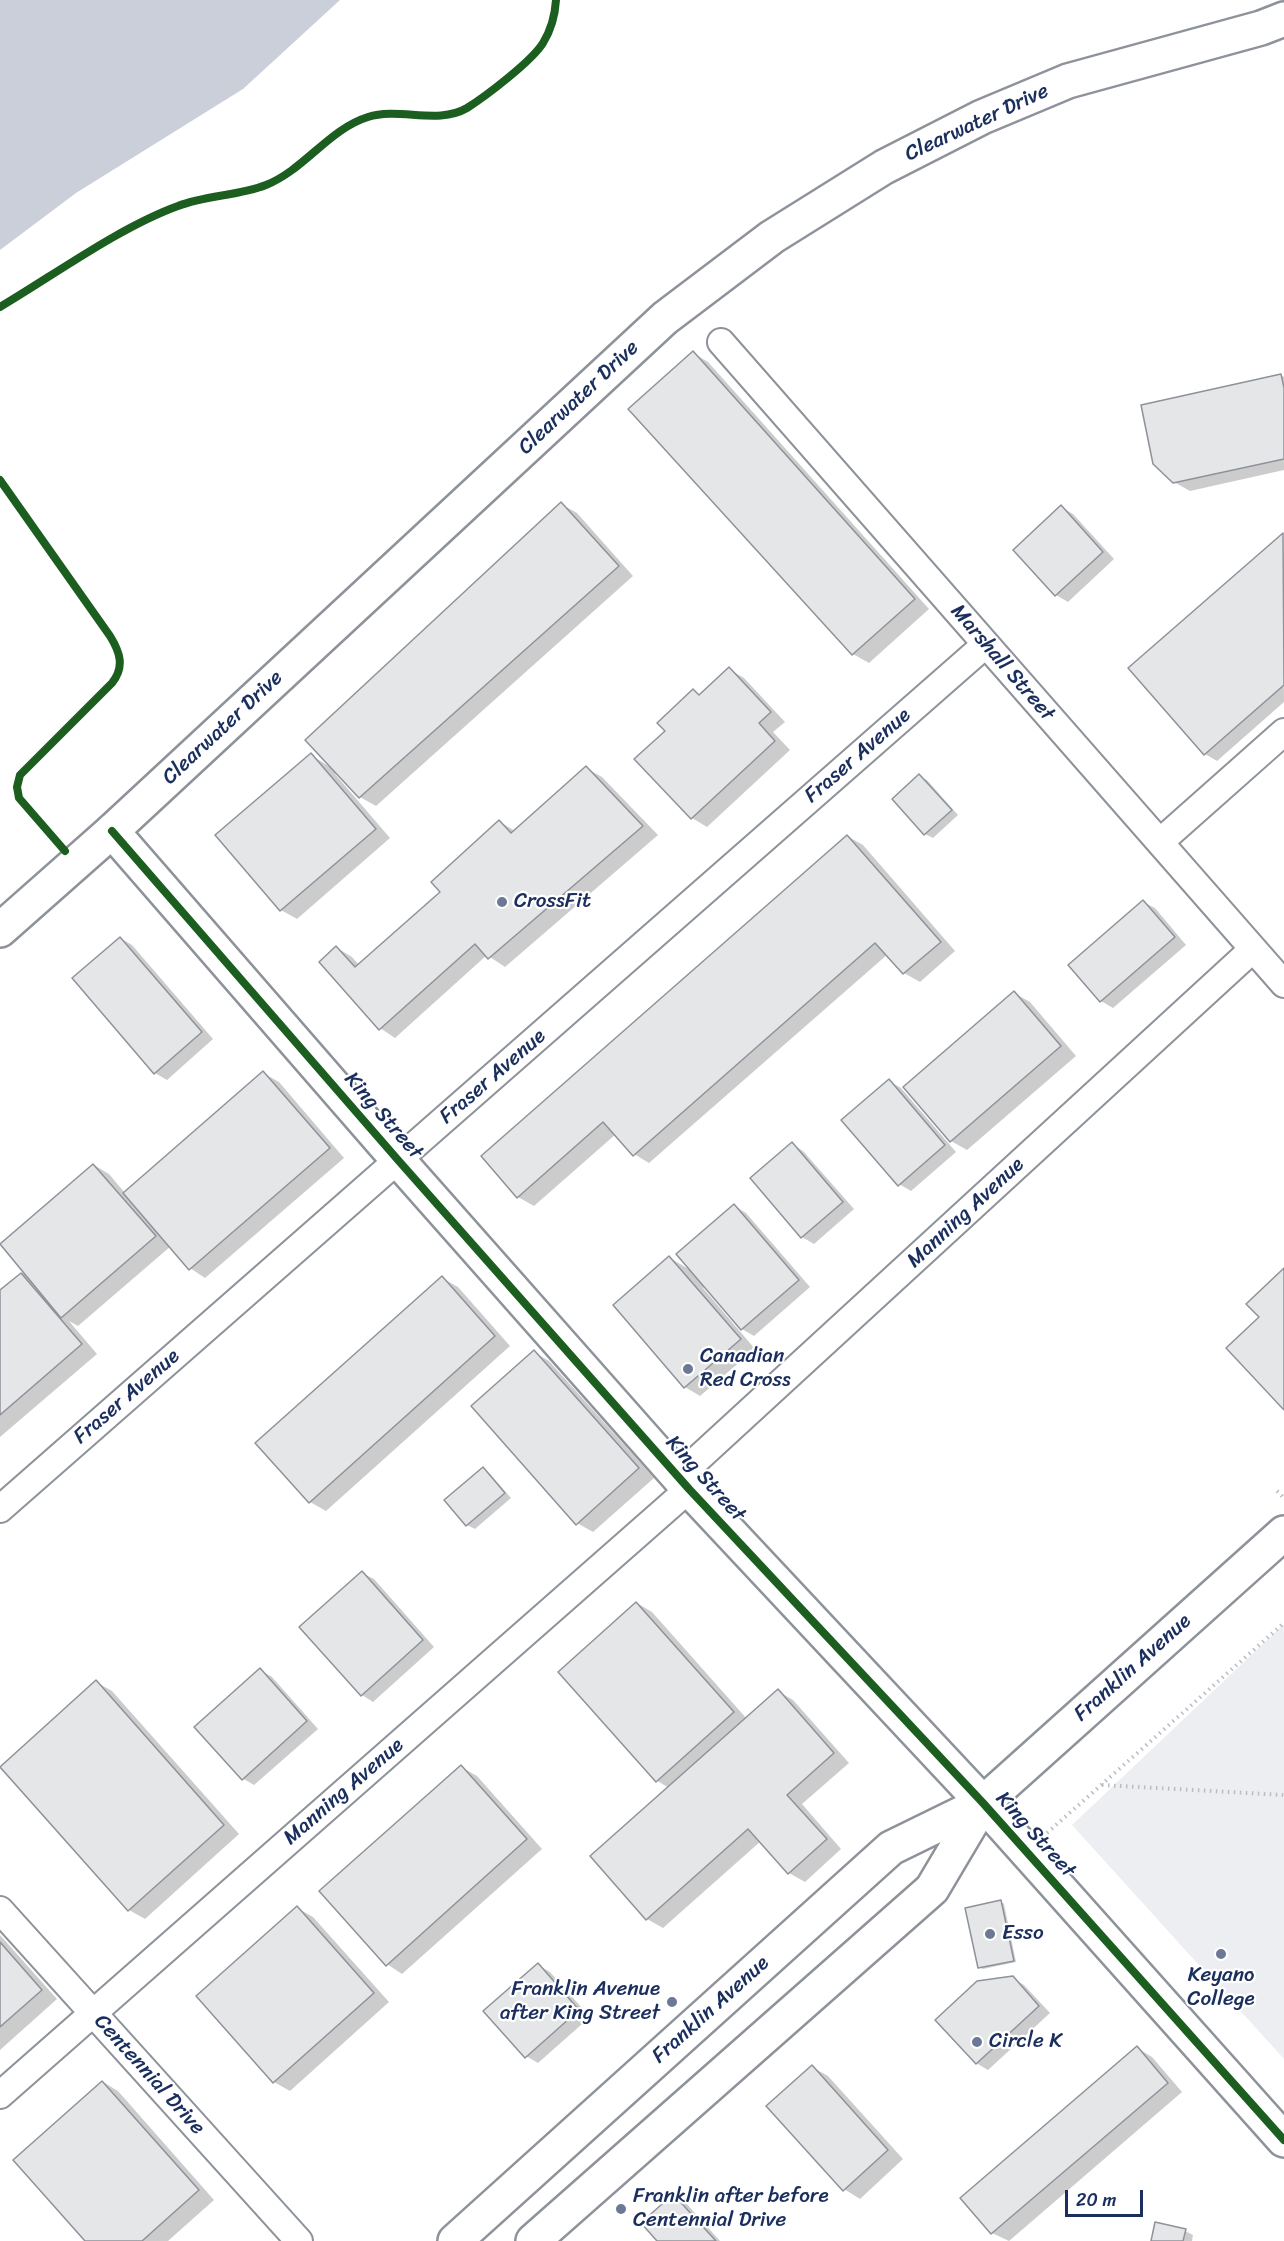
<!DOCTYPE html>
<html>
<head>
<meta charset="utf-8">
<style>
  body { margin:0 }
  #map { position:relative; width:1284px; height:2241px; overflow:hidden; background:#fff; font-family:Sriracha,sans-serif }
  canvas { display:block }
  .scale { position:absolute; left:1065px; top:2190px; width:78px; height:27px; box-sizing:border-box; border:3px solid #1b2f5e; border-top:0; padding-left:8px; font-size:18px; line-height:21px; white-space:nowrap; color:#1b2f5e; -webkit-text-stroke:4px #fff; paint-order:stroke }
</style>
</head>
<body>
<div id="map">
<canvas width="1284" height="2241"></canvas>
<div class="scale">20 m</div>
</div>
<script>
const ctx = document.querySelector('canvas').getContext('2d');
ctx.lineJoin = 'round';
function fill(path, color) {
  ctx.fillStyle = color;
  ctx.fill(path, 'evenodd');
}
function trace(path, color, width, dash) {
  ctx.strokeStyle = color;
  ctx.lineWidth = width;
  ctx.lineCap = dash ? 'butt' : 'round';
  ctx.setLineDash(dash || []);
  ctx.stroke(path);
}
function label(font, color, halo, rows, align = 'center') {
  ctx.font = font + ' Sriracha,sans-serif';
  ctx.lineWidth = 4.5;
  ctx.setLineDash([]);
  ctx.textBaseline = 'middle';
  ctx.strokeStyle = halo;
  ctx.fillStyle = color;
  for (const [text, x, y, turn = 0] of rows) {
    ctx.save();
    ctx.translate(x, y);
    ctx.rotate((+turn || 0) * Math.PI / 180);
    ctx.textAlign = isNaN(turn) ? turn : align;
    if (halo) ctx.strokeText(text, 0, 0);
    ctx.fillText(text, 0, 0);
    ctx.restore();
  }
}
const green = new Path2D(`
  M1284,1624v435l-212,-234z`);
const water = new Path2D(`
  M0,0h340l-97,89 -167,104 -76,57z`);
const shadow = new Path2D(`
  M693,353l15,9 221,247 -60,54 -16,-9 -223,-244z
  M1281,375l3,2v93l-94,21 -16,-9z
  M561,504l16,9 56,63 -257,230 -16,-9 -23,-24 -2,1 55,64 -93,81 -16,-9 30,-155 19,12z
  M1061,507l12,7 41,45 -46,43 -12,-7 -41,-45z
  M1283,535l1,167 -67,59 -12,-7 -74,-86z
  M729,669l15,9 41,44 -12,10 17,18 -83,77 -15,-9 -25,-87 26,-40 7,4z
  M586,768l16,9 56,58 -153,132 -18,-12 -92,83 -15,-10 -43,-80 15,9 8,9 82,-74 58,-70 15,9z
  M919,776l8,4 31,35 -25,23 -8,-4z
  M847,836l16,9 92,106 -35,31 -16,-9 -16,-19 -239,209 -15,-9 -18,-20 -82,72 -16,-9z
  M1143,902l12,6 31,37 -73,63 -12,-7 -31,-36z
  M120,938l12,7 81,94 -46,41 -12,-7z
  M1014,993l16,9 46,54 -109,94 -16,-9z
  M263,1073l16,9 65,76 -139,120 -15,-10 -19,-22 -93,80 -9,-5 28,33 -97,83v-145l23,-20 -22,-26 93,-81 15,9 16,19z
  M889,1081l12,7 55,64 -45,39 -12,-7z
  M792,1144l11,7 51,58 -40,35 -12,-7 -50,-59z
  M734,1206l12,7 64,74 -56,49 -12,-7 -37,-43 -2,2 52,61 -55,47 -15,-9 -15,-129 22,13z
  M442,1278l16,9 52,59 -184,165 -16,-9z
  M534,1352l15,9 105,117 -61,54 -16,-9z
  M483,1469l7,5 21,24 -36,31 -8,-4 -21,-25z
  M362,1573l12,6 60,68 -61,55 -11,-7z
  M637,1603l15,9 95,107 31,-28 15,9 56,63 -47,41 39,45 -36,33 -16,-9 -28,-32 -98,87 -16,-9 -55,-62 77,-69 -13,-8z
  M260,1670l12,7 46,52 -64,56 -12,-7z
  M96,1682l16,9 127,143 -94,85 -16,-9z
  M461,1767l16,9 65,73 -140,125 -15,-10z
  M1001,1902l3,2 12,58 -33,7 -4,-2z
  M297,1908l16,9 76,85 -99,89 -16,-9z
  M0,1935l57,64 -57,51z
  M538,1965l12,7 40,45 -52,46 -12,-7z
  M1012,1978l12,7 26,28 -62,57 -12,-7z
  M1137,2048l15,9 30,35 -173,149 -17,-8 -30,-35z
  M812,2067l16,9 75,83 -43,40 -16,-10z
  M103,2082l15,9 96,109 -46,41h-81z
  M673,2195l12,7 35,39h-61z
  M1185,2231l8,4 -1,6h-39z`);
const building = new Path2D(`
  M693,351l222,248 -63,56 -224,-246z
  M1281,374l3,14v71l-111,24 -20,-19 -12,-59z
  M561,502l58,64 -260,232 -54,-58z
  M1061,505l42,47 -48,44 -42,-46z
  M1283,533l1,152 -80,70 -76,-87z
  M729,667l42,45 -12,11 16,18 -84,78 -57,-60 31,-28 -8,-8 36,-34 6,6z
  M311,753l65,76 -96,82 -65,-76z
  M586,766l57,60 -155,133 -13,-15 -96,86 -60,-68 17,-16 19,21 85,-75 -9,-10 68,-62 12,13z
  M919,774l33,36 -28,25 -32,-36z
  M847,835l94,107 -38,32 -28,-31 -242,213 -30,-34 -86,76 -36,-42z
  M1143,900l32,37 -75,65 -32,-37z
  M120,937l82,95 -48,42 -82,-96z
  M1014,991l47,55 -111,96 -47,-55z
  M263,1071l67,77 -141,122 -66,-77z
  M889,1079l56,66 -47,41 -57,-66z
  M792,1142l51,60 -42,36 -51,-60z
  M93,1164l63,72 -95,82 -61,-74z
  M734,1204l65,76 -58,50 -65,-76z
  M669,1256l72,83 -57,49 -71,-83z
  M1284,1268v142l-58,-62 33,-31 -13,-13z
  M21,1273l61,71 -82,71v-125z
  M442,1276l53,60 -186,167 -54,-60z
  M534,1350l105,118 -63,57 -105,-119z
  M483,1467l22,26 -39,33 -22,-26z
  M362,1571l61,69 -62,56 -62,-69z
  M636,1602l98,110 -78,70 -98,-110z
  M260,1668l47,53 -65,59 -48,-53z
  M96,1680l128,145 -96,86 -128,-144z
  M778,1689l56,64 -47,42 40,44 -39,35 -40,-45 -102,91 -56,-64z
  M461,1765l66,74 -141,127 -67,-75z
  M1001,1900l13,61 -36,7 -13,-60z
  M297,1906l77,87 -101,90 -77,-87z
  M0,1942l42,48 -42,37z
  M538,1963l41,47 -54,48 -42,-47z
  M1013,1976l26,30 -63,58 -41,-44 42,-39z
  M1137,2046l31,37 -177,151 -31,-36z
  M812,2065l76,85 -45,41 -77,-85z
  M102,2081l97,109 -57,51h-57l-72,-81z
  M673,2194l43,47h-59l-16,-18z
  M1155,2222l31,7 -3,12h-32z`);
const path = new Path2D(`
  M1277,1491l7,7
  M1102,1785l182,10
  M1047,1833l237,-210`);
const minor = new Path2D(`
  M721,342l563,642
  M1160,842l124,-110
  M678,1477l575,-528
  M0,1509l985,-864
  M0,1910l299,331
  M0,2095l689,-606`);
const tertiary = new Path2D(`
  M112,831l286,329 291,329 294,314 301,337`);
const secondary = new Path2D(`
  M0,930l112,-99 553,-513 107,-81 112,-70 98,-50 86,-36 193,-53 23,-9
  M455,2241l436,-393 92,-45 301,-270
  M533,2241l399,-352 51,-86`);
const cycleway = new Path2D(`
  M0,307c54,-32 120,-80 178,-101 28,-11 60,-10 88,-21 38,-15 63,-56 102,-68 31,-10 70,8 99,-9 19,-12 65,-47 76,-65 8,-13 12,-27 13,-43
  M0,480l110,156c10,16 15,31 2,47l-92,92 -3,12 2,11 46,53
  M112,831l286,329 291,329 294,314 301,337`);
const markers = [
  [502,902,6,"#6b7896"],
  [688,1369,6,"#6b7896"],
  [990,1934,6,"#6b7896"],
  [1221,1954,6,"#6b7896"],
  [672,2002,6,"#6b7896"],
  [977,2042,6,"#6b7896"],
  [621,2209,6,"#6b7896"]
];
const streetNames = [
  ["Clearwater Drive",977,123,-25],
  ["Clearwater Drive",579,398,-43],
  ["Marshall Street",1002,663,49],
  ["Clearwater Drive",223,728,-43],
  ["Fraser Avenue",858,756,-41],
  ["Fraser Avenue",493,1077,-41],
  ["King Street",383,1116,49],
  ["Manning Avenue",966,1213,-43],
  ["Fraser Avenue",127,1397,-41],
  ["King Street",705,1479,48],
  ["Franklin Avenue",1133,1668,-42],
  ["Manning Avenue",344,1792,-41],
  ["King Street",1035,1835,48],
  ["Franklin Avenue",711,2010,-42],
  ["Centennial Drive",149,2075,48]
];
const poiNames = [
  ["CrossFit",514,902],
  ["Canadian",700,1357],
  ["Red Cross",700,1381],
  ["Esso",1002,1934],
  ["Keyano",1221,1976,"center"],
  ["College",1221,2000,"center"],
  ["Franklin Avenue",660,1990,"right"],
  ["after King Street",660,2014,"right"],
  ["Circle K",989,2042],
  ["Franklin after before",633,2197],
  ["Centennial Drive",633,2221]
];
fill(green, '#edeef2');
fill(water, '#cbcfda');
fill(shadow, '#0003');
fill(building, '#e5e6e8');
trace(building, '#8e929a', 1.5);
trace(minor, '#8e929a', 30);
trace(tertiary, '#8e929a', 38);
trace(secondary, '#8e929a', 38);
trace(path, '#b9bcc1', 4, [1.5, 4.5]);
trace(minor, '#fff', 26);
trace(tertiary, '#fff', 33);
trace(secondary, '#fff', 33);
trace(cycleway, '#1b5e20', 8);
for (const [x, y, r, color] of markers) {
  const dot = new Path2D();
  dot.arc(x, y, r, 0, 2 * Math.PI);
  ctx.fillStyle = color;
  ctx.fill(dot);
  trace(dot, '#fff', 2);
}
label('21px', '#1b2f5e', '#fff', streetNames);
label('21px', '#1b2f5e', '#fff', poiNames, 'left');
</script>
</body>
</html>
